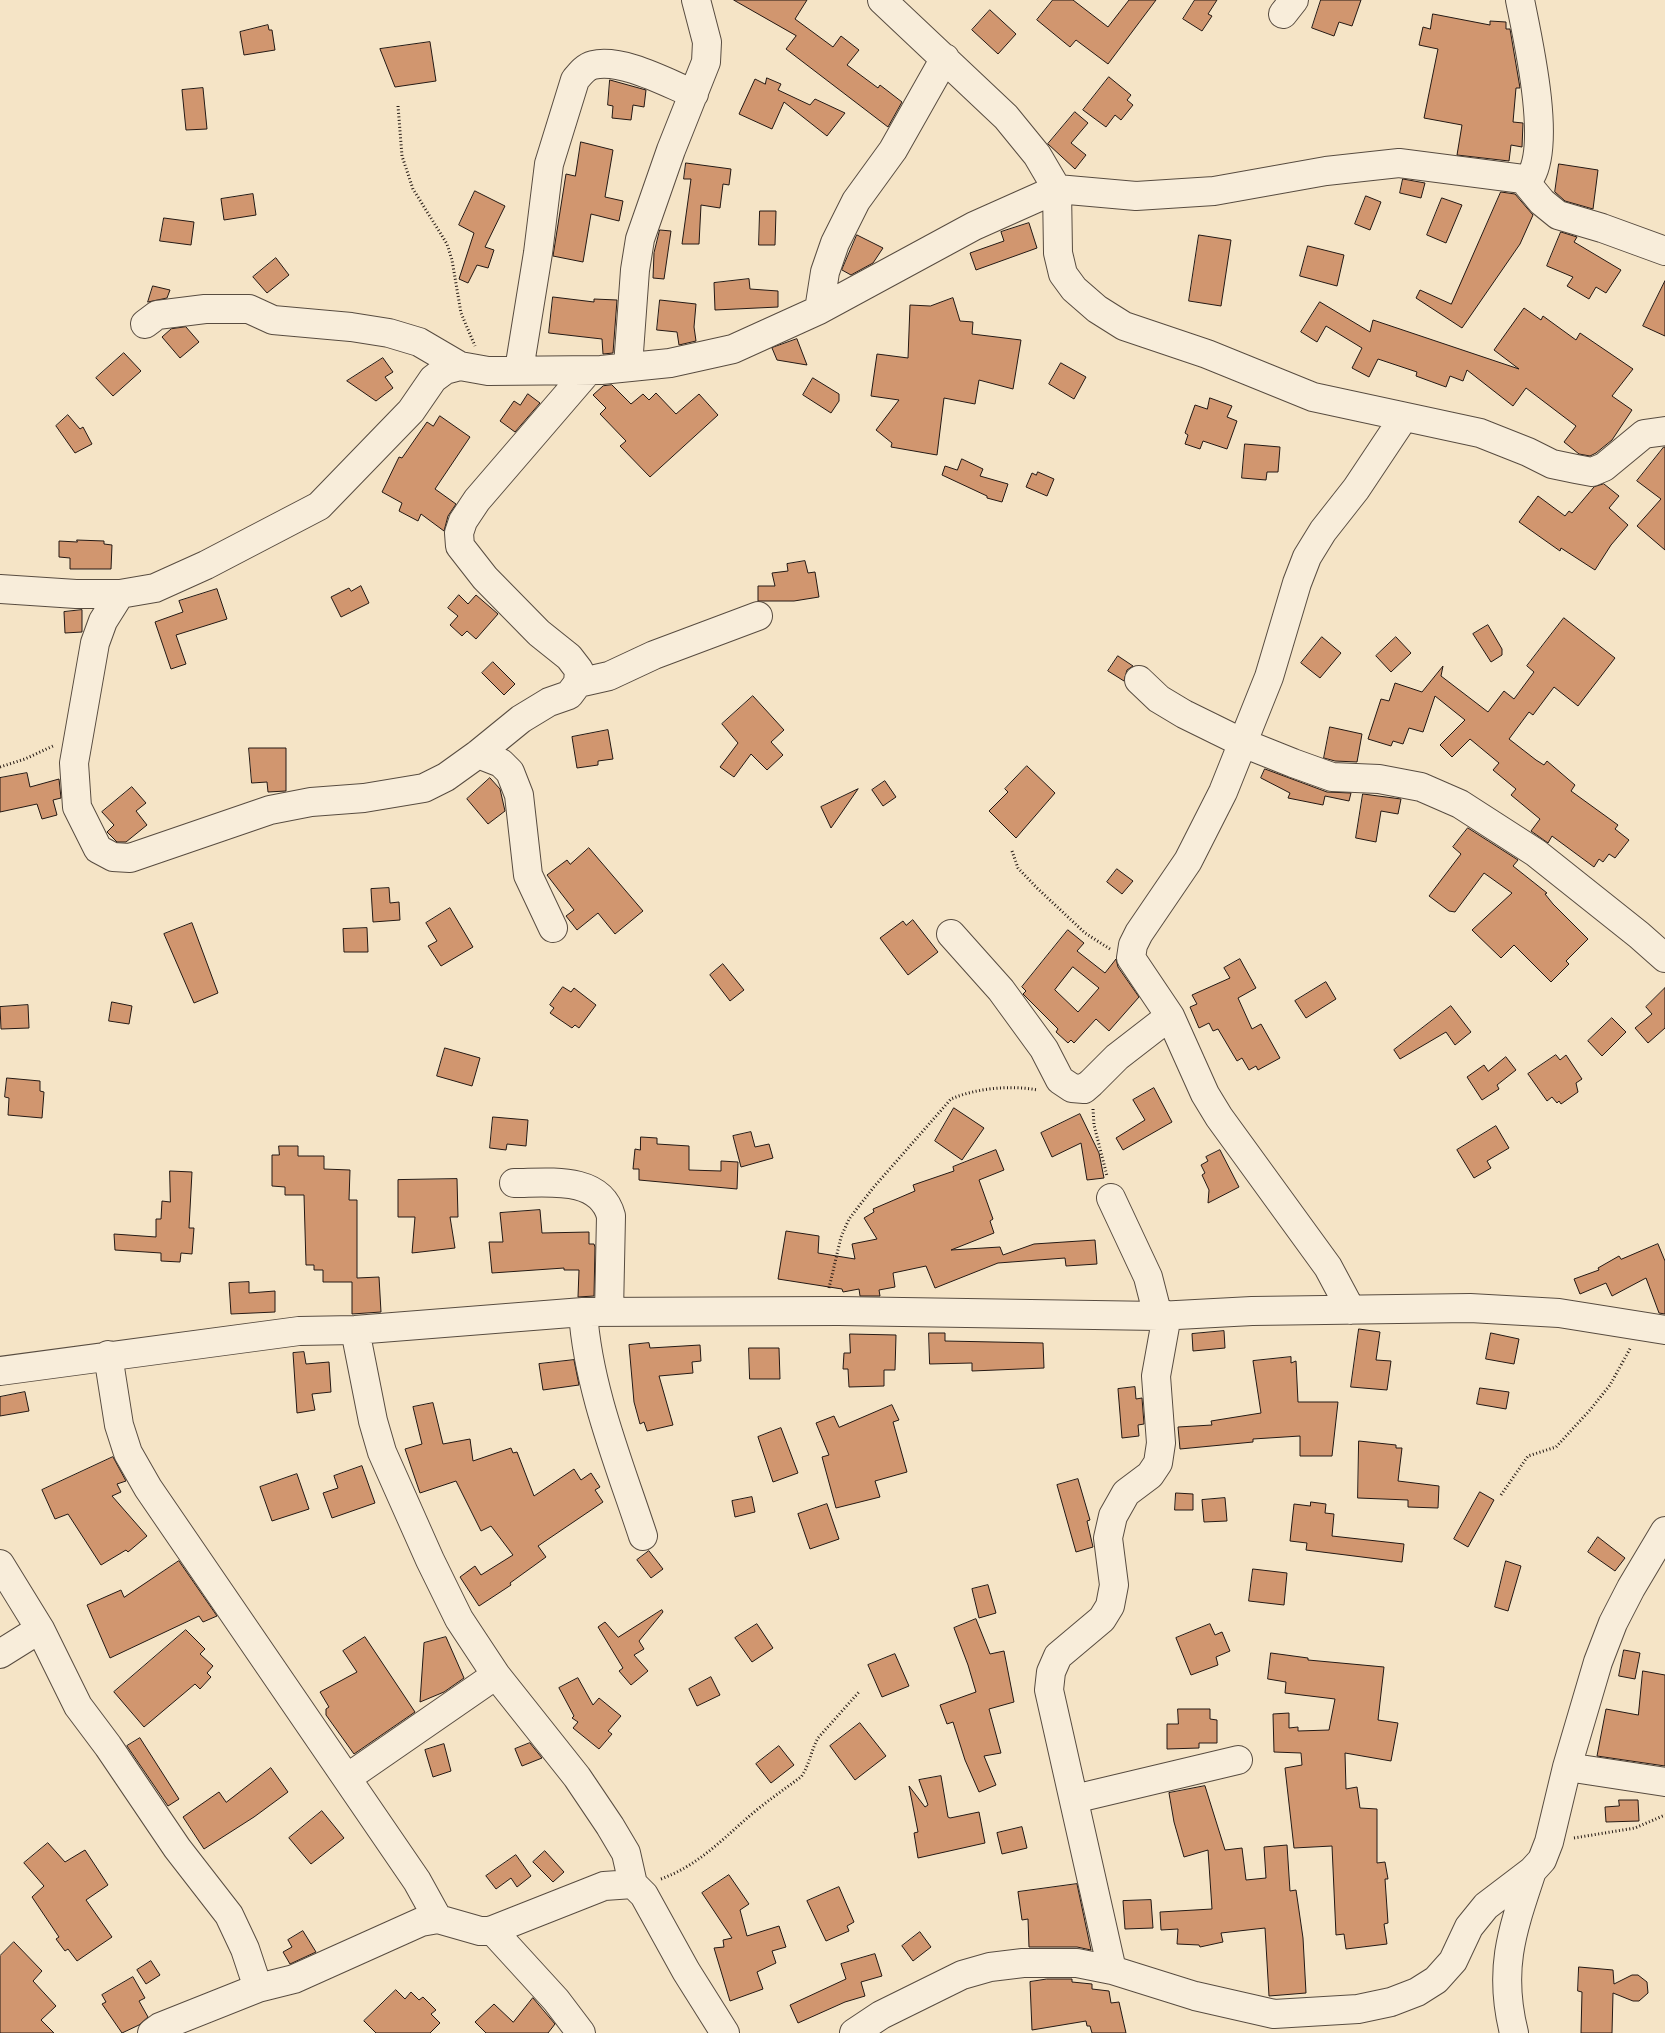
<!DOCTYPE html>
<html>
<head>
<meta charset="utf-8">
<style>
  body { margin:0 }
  canvas { display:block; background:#f5e4c6 }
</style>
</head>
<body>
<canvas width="1665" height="2033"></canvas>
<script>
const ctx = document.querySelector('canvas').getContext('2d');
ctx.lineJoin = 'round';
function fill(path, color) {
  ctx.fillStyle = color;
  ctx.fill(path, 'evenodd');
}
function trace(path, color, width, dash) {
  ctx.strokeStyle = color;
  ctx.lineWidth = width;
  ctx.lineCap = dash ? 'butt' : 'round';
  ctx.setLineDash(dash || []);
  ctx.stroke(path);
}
const building = new Path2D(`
  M734,0h73l-12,19 38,28 8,-11 18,14 -12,15 31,23 2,-3 22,17 -14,25 -102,-78 10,-13z
  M1053,0h20l35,27 21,-27h27l-48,64 -32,-24 -6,7 -33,-27z
  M1195,0h22l-9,14 4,2 -10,15 -19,-12z
  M1321,0h40l-9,26 -13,-4 -5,14 -22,-8z
  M990,10l26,24 -18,20 -26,-24z
  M1433,14l57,11v-4l16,1v7h4l10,59h-4l-3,34 10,1 -1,24 -11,-2 -2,16 -52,-6 5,-30 -38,-7 14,-69 -19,-4 4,-18 7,2z
  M268,25l1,5h3l3,20 -31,5 -4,-23z
  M430,42l6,39 -41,6 -15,-38z
  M1109,77l22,18 -4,5 6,5 -12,15 -6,-5 -9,12 -23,-17z
  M767,78l14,6 -3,6 32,15 5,-6 30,14 -18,23 -43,-34 -12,27 -33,-15 16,-35 10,5z
  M610,80l36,10 -2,17 -11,-2 -2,15 -19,-2 1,-12 -5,-1z
  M203,88l4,41 -21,1 -4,-40z
  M1075,112l13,11 -17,20 15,12 -11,14 -27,-25z
  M581,142l32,8 -8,47 18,4 -4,20 -28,-7 -8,48 -30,-6 13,-82 9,2z
  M686,163l45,6 -2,16 -6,-1 -3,24 -19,-3 -2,39h-17l9,-65h-7z
  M1559,164l39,6 -5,39 -28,-8 -10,-9z
  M1403,179l22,4 -4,15 -21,-5z
  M475,191l30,15 -20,41 9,3 -6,18 -11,-3 -9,18 -9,-4 15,-46 -15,-8z
  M1501,192l14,2 18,21 -13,29 -58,84 -46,-30 4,-8 31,14z
  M253,194l3,21 -32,5 -3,-21z
  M1366,196l15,6 -11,28 -15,-6z
  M1442,198l20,7 -16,38 -19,-8z
  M760,211h16l-1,34h-16z
  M164,218l30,4 -3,23 -31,-4z
  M1029,223l8,25 -61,22 -6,-17 34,-12 -3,-9z
  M660,230l11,1 -7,48 -11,-1 1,-25z
  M1561,232l16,5 -3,5 47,28 -15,23 -10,-6 -7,12 -22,-13 6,-9 -26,-11z
  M857,235l26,13 -10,15 -22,12 -9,-5z
  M1199,235l32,5 -10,66 -32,-5z
  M1308,246l36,9 -7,31 -37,-10z
  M276,258l13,17 -22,18 -14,-16z
  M749,279l1,10 28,2v16l-63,3 -1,-27z
  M1665,281v55l-22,-10z
  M153,286l17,4 -3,8 -19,4z
  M553,297l41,5v-3l23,1 -4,53 -10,1 -1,-15 -53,-6z
  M953,298l7,23 13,1 -1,12 49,6 -8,49 -34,-9 -4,24 -31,-6 -7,57 -46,-8 1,-4 -16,-13 23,-30 -28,-4 6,-42 31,4 2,-53 20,1z
  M660,300l36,4 -2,23 2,14 -17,4 -2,-13 -20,-2z
  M1320,302l50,30 3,-12 146,49 -25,-19 30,-42 17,12 2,-4 33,24 4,-7 53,36 -21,27 20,14 -20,30 -16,13 -6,3 -11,-2 -15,-12 12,-16 -50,-38 -13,18 -46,-36 -4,11 -13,-5 -4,11 -30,-11 1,-4 -39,-13 -9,18 -17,-9 10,-20 -36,-22 -9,16 -16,-10z
  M186,327l13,15 -19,16 -18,-21 9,-8z
  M797,339l10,26 -30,-5 -5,-12z
  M124,353l17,18 -28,25 -17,-18z
  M383,358l10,14 -8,5 8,11 -17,13 -29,-20z
  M1061,363l25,14 -12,22 -25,-15z
  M813,378l26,16v7l-8,12 -28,-18z
  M612,385l19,19 12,-10 6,6 7,-7 20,21 23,-20 19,21 -68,62 -30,-31 6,-5 -26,-27 6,-6 -13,-13 10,-9z
  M528,394l12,9 -25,29 -15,-11 14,-20 6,4z
  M1210,398l22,8 -5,11 10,4 -10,28 -24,-8 -3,8 -15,-5 3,-9 -3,-2 10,-28 12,4z
  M68,415l12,14 3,-2 9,17 -17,9 -19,-27z
  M440,416l30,21 -35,52 21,15 -8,12 -4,15 -23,-17 -3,7 -19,-10 3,-8 -20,-11 17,-35 3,1 25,-36 6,4z
  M1245,444l35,3 -2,25h-11l-1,8 -24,-2z
  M1664,447h1v103l-28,-24 24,-27 -24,-18z
  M962,459l21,10 -3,7 28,8 -6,18 -15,-4v-2l-45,-21 3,-9 12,4z
  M1038,472l16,7 -7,17 -21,-9 6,-14 4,2z
  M1604,484l15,12 -10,12 19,17 -17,20 -16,25 -34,-22 -1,3 -41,-29 19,-26 27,20 4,-5 3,2 22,-26z
  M77,540l27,1v3l8,1 -1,24h-41v-11l-11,-1v-16l18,1z
  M805,561l3,12 7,-1 4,25 -25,4h-36v-15h17l-3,-13 16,-2 -1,-7z
  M361,586l8,17 -28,14 -10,-20 18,-9 2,3z
  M217,589l10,30 -51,16 10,29 -15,5 -16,-47 28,-10 -4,-11z
  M459,595l9,9 8,-9 22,19 -22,25 -9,-8 -5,5 -12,-11 8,-9 -10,-8z
  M82,610v22l-17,1 -1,-21z
  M1564,618l51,40 -37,48 -24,-19 -21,28 -4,-3 -20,27 27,21 8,5 3,-4 28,24 -4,6 47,34 -3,4 14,11 -14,18 -6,-4 -6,8 -4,-3 -5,8 -42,-31 -4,7 -17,-12 9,-12 -29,-24 5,-6 -23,-19 6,-7 -29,-24 -18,18 -12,-12 25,-25 -30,-24 -12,36 -14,-4 -6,16 -10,-3 -2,5 -23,-7 13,-40 8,2 6,-18 27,9 21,-26 -2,10 47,36 16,-21 10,8 20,-27 -7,-6z
  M1488,625l14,24v6l-11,7 -18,-28z
  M1322,637l19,16 -21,25 -19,-15z
  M1396,637l15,16 -20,19 -15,-16z
  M1118,656l15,10 -6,4 -3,11 -16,-10z
  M493,662l22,22 -11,11 -22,-22z
  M753,696l31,34 -13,12 12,13 -16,15 -16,-16 -17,23 -14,-10 18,-24 -16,-19z
  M1330,727l32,7 -5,28 -22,-1 -11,-3z
  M608,730l5,29 -15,2v4l-21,3 -5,-31z
  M249,748h37v43l-18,1 -1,-10 -15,1z
  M1027,766l28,27 -39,45 -27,-27 19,-19 -3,-3z
  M1265,769l62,23 24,1 -2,8 -24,-5 -2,9 -35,-7 2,-5 -29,-15z
  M27,773l3,14 29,-8 2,19 -8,2 4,15 -15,4 -5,-15 -37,8v-34z
  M490,778l10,11 5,22 -17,13 -21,-25z
  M885,781l11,16 -13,9 -11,-16z
  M132,787l14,16 -10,8 11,14 -21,17h-9l-10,-10 7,-7 -12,-13z
  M858,789l-27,39 -10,-21z
  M1363,794l38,5 -3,15 -17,-3 -5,31 -20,-4z
  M1468,828l50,32 -5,6 34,27 -2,1 8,10 35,35 -22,22 3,3 -18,18 -37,-37 -13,13 -29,-28 40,-37 -28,-20 -29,39 -6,-1 -20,-15 32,-42 -8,-7z
  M589,848l54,63 -28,23 -17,-21 -21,17 -11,-14 8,-6 -27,-35 20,-15 3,4z
  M1117,869l16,12 -11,13 -15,-12z
  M389,888l1,15 9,-1 1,18 -27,2 -2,-33z
  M450,908l23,39 -32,19 -13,-20 9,-5 -11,-18z
  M913,920l25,32 -30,23 -28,-37 23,-17 3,4z
  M192,923l26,70 -24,10 -30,-69z
  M367,928l1,24h-24l-1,-23z
  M1068,930l16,13 -7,8 28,22 11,-14 2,8 21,30 -30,34 -13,-12 -22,24 -3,-3 -3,3 -12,-11 2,-3 -35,-35 3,-3 -4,-4zM1073,967l26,21 -21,24 -23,-22z
  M1240,959l16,29 -18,10 14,31 9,-5 19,34 -22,12 -2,-4 -7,4 -7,-12 -5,3 -19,-32 -5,2 -4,-8 -10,5 -9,-21 7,-3 -5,-9 38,-17 -6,-10z
  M723,964l21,26 -14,11 -20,-26z
  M1326,982l10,17 -30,19 -11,-17z
  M563,987l8,5 3,-4 22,17 -17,23 -4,-3 -3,3 -22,-15 4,-5 -4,-3z
  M1665,988v40l-17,15 -13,-15 17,-14 -6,-7z
  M112,1002l20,4 -3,18 -20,-3z
  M28,1005l1,23 -28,1 -1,-22z
  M1451,1006l20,26 -16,13 -9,-13 -46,27 -6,-9z
  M1612,1018l14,14 -24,24 -14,-15z
  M445,1048l35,10 -8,28 -35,-10z
  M1556,1055l4,5 6,-5 16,24 -6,4 2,9 -17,12 -2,-3 -2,2 -5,-6 -5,4 -19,-27z
  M1506,1057l10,13 -19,15 2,4 -17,11 -15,-23 17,-12 4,6z
  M7,1078l33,3v10l4,1 -2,26 -34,-3 1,-17 -4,-1z
  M1154,1088l18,34 -49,28 -7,-12 29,-18 -12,-20z
  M954,1108l30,20 -22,32 -27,-19z
  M1080,1114l19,39 5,25 -17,2 -6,-37 -29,14 -11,-24z
  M493,1117l35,3 -2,26 -19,-2 -1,6 -16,-2z
  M1496,1126l13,22 -22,13 4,7 -17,10 -17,-28z
  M751,1132l4,15 14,-3 4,14 -32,9 -8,-31z
  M641,1137l16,1v6l32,2v24l32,1v-10l17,1 -1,27 -98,-9v-11h-6l2,-20 5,1z
  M279,1146h19v10h26v13l26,1 -1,30h8v78l22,-1 2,35 -29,2v-32h-29v-12h-9v-5h-8l-2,-70h-19v-8l-13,-1v-31h7z
  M996,1150l8,20 -25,10 14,39 -3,2 4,12 -43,17 49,-3 3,8 31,-11 61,-4 2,24 -31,2 -1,-8 -67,5 -63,25 -9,-22 -33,7 2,14 -16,3 1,6h-20l-1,-7 -16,3 -1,-3 -64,-10 8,-48 33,5 -1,17 37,6 -3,-15 25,-5 -13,-21 10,-6 -1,-3 42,-18 -2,-6 41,-14 -1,-4z
  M1220,1150l19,37 -31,16 1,-13 -7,-15 3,-2 -4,-8 7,-4 -2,-4z
  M170,1171l22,1 -3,56h5l-2,26 -11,-1 -1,9 -19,-1v-8l-46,-3 -1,-16 42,3v-18h5l1,-18 8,1z
  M457,1179l1,38h-8l5,31 -43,5 3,-36h-17v-37z
  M540,1210l2,23 47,-1v12h5l1,3 -1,49 -16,1 1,-27h-15v-2l-72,5 -3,-31h14l-3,-29z
  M1658,1244l7,17v53l-6,-1 -13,-35 -34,18 -6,-13 -26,11 -6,-15 25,-9 -1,-2 21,-12 2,3z
  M249,1282v11l26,-2v21l-44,2 -2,-31z
  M1359,1329l21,3 -4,28 15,1 -4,29 -36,-3z
  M1224,1331l1,17 -32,3 -1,-17z
  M929,1333h16v8l98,2 1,25 -72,3v-8l-42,1z
  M1491,1333l28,6 -5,25 -28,-5z
  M850,1334l46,1 -1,35h-11v16l-35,1 -1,-18h-5l1,-16h6z
  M649,1343l1,5 50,-3 1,16 -9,1 1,11 -34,3 14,49 -26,6 -3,-9 -4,2 -6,-22 -5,-57z
  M749,1348h30l1,31h-30z
  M304,1352l2,12 23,-2 2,30 -19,2 3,16 -18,3 -4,-60z
  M1291,1357v6l5,-2 2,41h40l-6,54h-32v-20l-47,3v3l-73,7 -2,-22 34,-2 -1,-4 50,-8 -8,-52z
  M574,1360l5,25 -36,5 -4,-26z
  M1135,1387l1,12 6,-1 2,26 -6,1 1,11 -17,2 -4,-49z
  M1480,1388l29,4 -3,17 -29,-5z
  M25,1392l4,19 -29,5v-19z
  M433,1403l10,41 27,-5 3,22 38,-13 2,5 4,-1 17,44 40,-27 7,11 10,-7 9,14 -5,3 8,12 -65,44 8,11 -36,26 1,2 -32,21 -19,-29 15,-11 6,9 32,-20 -22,-29 -10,5 -25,-50 -36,12 -15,-44 17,-5 -9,-37z
  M892,1405l7,15 -6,2 14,50 -32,9 5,16 -44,11 -14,-51 7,-2 -13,-32 18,-7 5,11z
  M781,1428l17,45 -25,9 -15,-45z
  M1359,1441l37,4v3h6l-4,33 41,5 -1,22 -30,-1v-7l-50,-2z
  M113,1457l13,24 -9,3 4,8 -9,4 35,40 -19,16 -2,-2 -25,15 -33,-51 -13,5 -13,-29z
  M362,1466l13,37 -43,15 -9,-25 15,-5 -4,-12z
  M297,1474l12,35 -37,12 -12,-34z
  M1078,1479l12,41 -3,1 6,26 -17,5 -19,-67z
  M1480,1492l14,8 -26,47 -14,-8z
  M1176,1493l17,1v16h-18z
  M752,1497l3,15 -20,5 -3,-16z
  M1225,1498l2,23 -23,1 -2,-22z
  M1311,1502l15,2 -1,9 9,1 -2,22 72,8 -2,18 -96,-12 1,-7 -17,-2 4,-37 16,2z
  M827,1504l12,35 -29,10 -12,-35z
  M1598,1537l27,21 -10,13 -27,-19z
  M649,1551l14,18 -12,9 -14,-18z
  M179,1561l38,55 -14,6 -4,-6 -89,42 -23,-53 34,-15 3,7z
  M1506,1561l15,5 -13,45 -13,-4z
  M1253,1569l34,4 -3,32 -35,-4z
  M988,1585l8,28 -17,5 -7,-29z
  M662,1610l1,2 -24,29 5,8 -10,6 14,16 -17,14 -12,-14 4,-3 -25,-41 7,-5 13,15z
  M976,1619l14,35 14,-3 10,51 -25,7 12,44 -17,3 12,29 -17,7 -14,-32 -12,-38 -6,2 -7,-19 36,-13 -8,-27 -14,-37z
  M757,1624l16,24 -21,14 -17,-24z
  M1210,1624l5,11 7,-3 8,19 -14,6 2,8 -27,10 -15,-37z
  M186,1630l19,19 -5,5 13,12 -6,7 4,4 -11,12 -5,-5 -51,43 -30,-35z
  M365,1637l50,75 -61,42 -28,-39v-6l3,-2 -9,-15 37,-20 -14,-21z
  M446,1637l18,41 -20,14 -24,10 4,-59z
  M1624,1650l16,3 -5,26 -16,-3z
  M1271,1653l37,5v2l76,7 -6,53 20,3 -7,38 -46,-8 1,36 11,-2 3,21 17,1v54l8,-1 3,17h-3l3,44 -4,1 3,20 -41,5 -2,-15 -8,1 -4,-89 -38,2 -9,-80 17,-3 -1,-12 -27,-1 -1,-38 16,-1v15l9,-1v4l31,-1 6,-31 -50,-6 1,-11 -18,-3z
  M895,1654l14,32 -27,11 -14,-32z
  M1643,1671l22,4v91l-68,-10 9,-47 32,6z
  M711,1677l9,18 -23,11 -8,-17z
  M578,1678l15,27 6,-7 22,18 -13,15 4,3 -13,15 -26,-21 5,-6 -6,-4 2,-2 -15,-28z
  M1178,1709h32v10l7,1v23h-18v5l-32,1v-25h11z
  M860,1723l26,33 -31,24 -25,-34z
  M140,1738l39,61 -11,7 -41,-60z
  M530,1743l12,15 -20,8 -7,-17z
  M444,1744l7,27 -18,6 -8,-27z
  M779,1746l15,19 -23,18 -15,-19z
  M271,1768l17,24 -34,25 -50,32 -21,-32 36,-25 7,10z
  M941,1776l7,41 2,1 29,-6 6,31 -67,15 -4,-25 4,-1 -9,-46 16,21 3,-2 -9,-25z
  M1205,1786l20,64 17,-2 4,32 20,-2 -2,-31 23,-2 3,46 6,-1 7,48 3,55 -37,3 -4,-68 -44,5 2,9 -23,5 -1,-2 -22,-1 1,-15 -17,1 -1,-18 52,-3 -4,-59 -24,7 -10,-35 -5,-29z
  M1619,1800h19l1,21 -33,1 -1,-15 14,-1z
  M322,1811l22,27 -33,26 -22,-26z
  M1022,1827l5,21 -25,6 -5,-21z
  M48,1843l17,19 20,-12 23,35 -22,15 26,37 -35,24 -9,-12 -3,2 -9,-12 3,-2 -27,-40 12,-11 -20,-23z
  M545,1851l19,21 -11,10 -20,-20z
  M516,1855l15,21 -14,11 -6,-9 -15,11 -10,-13z
  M729,1875l20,29 -9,6 7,26 32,-10 7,21 -14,4 4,12 -19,9 6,17 -33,12 -16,-53 10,-1 -1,-7 9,-2 -30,-45z
  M1077,1884l14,66 -14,-3h-48l-1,-28 -6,1 -4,-28z
  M839,1887l15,35 -7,4 2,5 -23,10 -19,-40z
  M1151,1900l2,28 -28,1 -2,-28z
  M303,1931l13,21 -26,12 -7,-12 9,-5 -4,-7z
  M920,1932l11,15 -18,14 -11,-15z
  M14,1942l28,29 -9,10 23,25 -15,14 13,13h-54v-77z
  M875,1954l7,22 -21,6 4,14 -20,6 -47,21 -8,-18 56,-26 -5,-15z
  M151,1961l9,14 -14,9 -9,-14z
  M1579,1967l34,3 1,14 18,-9h6l9,7 1,11 -9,8h-6l-20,-8 -1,40h-31l1,-41 -4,-1z
  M133,1977l12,21 -6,3 9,16 -9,8 -17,8 -20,-29 4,-2 -4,-7z
  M1047,1979h25v3l20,2v5l17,2 2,12 8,-1 7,31h-34l-2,-7h-3l-1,-5 -54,9 -2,-48z
  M396,1990l9,9 6,-7 8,8 4,-3 13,13 -5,4 9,9 -10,10h-54l-12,-12z
  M533,1998l22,26 -7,9h-62l-11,-11 19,-18 19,18z`);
const path = new Path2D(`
  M398,106l4,50 11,33 34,55 5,16 9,53 14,33
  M0,767l25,-8 28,-13
  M1012,851l6,17 18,19 49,46 25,16
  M1093,1109l1,16 13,51
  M829,1288l12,-51 8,-18 24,-31 78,-89c26,-11 59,-14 87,-9
  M1501,1495l27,-39 28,-9 34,-37 20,-25 21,-38
  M1574,1838l61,-10 30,-13
  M661,1879c35,-13 58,-36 85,-60 17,-15 37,-29 55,-42 9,-13 10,-27 17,-39l41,-46`);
const minor = new Path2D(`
  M882,0l124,117 31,38 20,34 1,64 5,21 11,15 23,20 27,17 83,28 106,43 167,36 48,19 24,12 24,5 16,3 12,-5 40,-33 21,-3
  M1283,14l11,-14
  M1523,179l19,23 16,13 44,13 63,23
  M819,310l6,-38 10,-29 21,-42 37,-51 52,-92
  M145,324l12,-9 48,-6h44l24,11 78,7 38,6 30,9 41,24
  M628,366l7,-96 5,-31 31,-89 35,-88 1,-20 -11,-42
  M519,370l19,-117 11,-89 26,-84c5,-6 10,-13 18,-15 29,-7 74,18 101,29
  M0,589l76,5h44l35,-6 51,-23 113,-59 92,-95 22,-32 12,-9 15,-4 28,5 113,-1 69,-7 63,-14 86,-39 155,-84 83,-37 79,7 78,-5 112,-20 73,-8 124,16 8,-3c20,-35 -3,-136 -11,-176
  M120,594l-17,27 -8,22 -21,120 3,44 21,42 15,8 17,1 140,-48 41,-8 53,-4 60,-10 22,-11 32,-23 43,-35 28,-17 20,-7 9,-12 1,-13 -10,-13 -30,-24 -54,-55 -25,-32 -1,-13 4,-12 14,-21 111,-129
  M1139,680l20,19 25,15 59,29 50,20 39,14 47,2 42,8 39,17 76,49 103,82 26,23
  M578,683l31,-7 45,-21 104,-39
  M478,754l23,9 9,9 9,23 9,80 25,53
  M951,934l50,56 43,59 16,31 12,8 12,1 7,-6 26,-26 53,-41
  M514,1183c33,0 86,-8 97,33l-2,96
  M1111,1198l37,79 10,39
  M1351,1310l-23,-43 -109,-150 -14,-23 -35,-78 -39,-58 2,-13 6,-12 49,-72 35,-69 46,-115 28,-94 10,-26 16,-26 33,-42 48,-72
  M583,1312c5,76 36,151 60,224
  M355,1330l18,91 9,31 48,108 29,59 37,56 81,102 33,49 16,27 7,31
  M108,1355l11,70 9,28 20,35 269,393 21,38
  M0,1371l299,-40 56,-1 228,-18 256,-1 319,5 94,-5 218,-3 89,5 106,17
  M0,1564l40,65 38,77 30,40 69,102 52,67 16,34 13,39
  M0,1654l40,-25
  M1567,1767l98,15
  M347,1778l149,-103
  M1074,1799l164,-39
  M492,1930l64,70 25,33
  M1112,1970l-63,-280 2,-18 7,-16 44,-37 8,-13 4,-21 -6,-47 5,-22 13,-23 24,-18 8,-12 3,-20 -5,-67 11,-61
  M152,2033l8,-6 98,-39 36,-9 127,-57 17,-3 42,12h10l114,-45 29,-2 11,11 42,76 39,62
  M854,2033l27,-18 81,-40 28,-8 33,-4h54l35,7 83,26 79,18 84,-5 33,-7 26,-10 19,-12 17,-19 16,-34 17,-21 46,-35 10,-11 7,-18 18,-75 31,-105 15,-39 18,-35 34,-57
  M1514,2033c-16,-64 -2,-102 18,-162`);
fill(building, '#d1966f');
trace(building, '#241914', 1);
trace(minor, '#584c40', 30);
trace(path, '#241914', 3, [1, 2.5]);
trace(minor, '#f8edda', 28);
</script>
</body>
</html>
